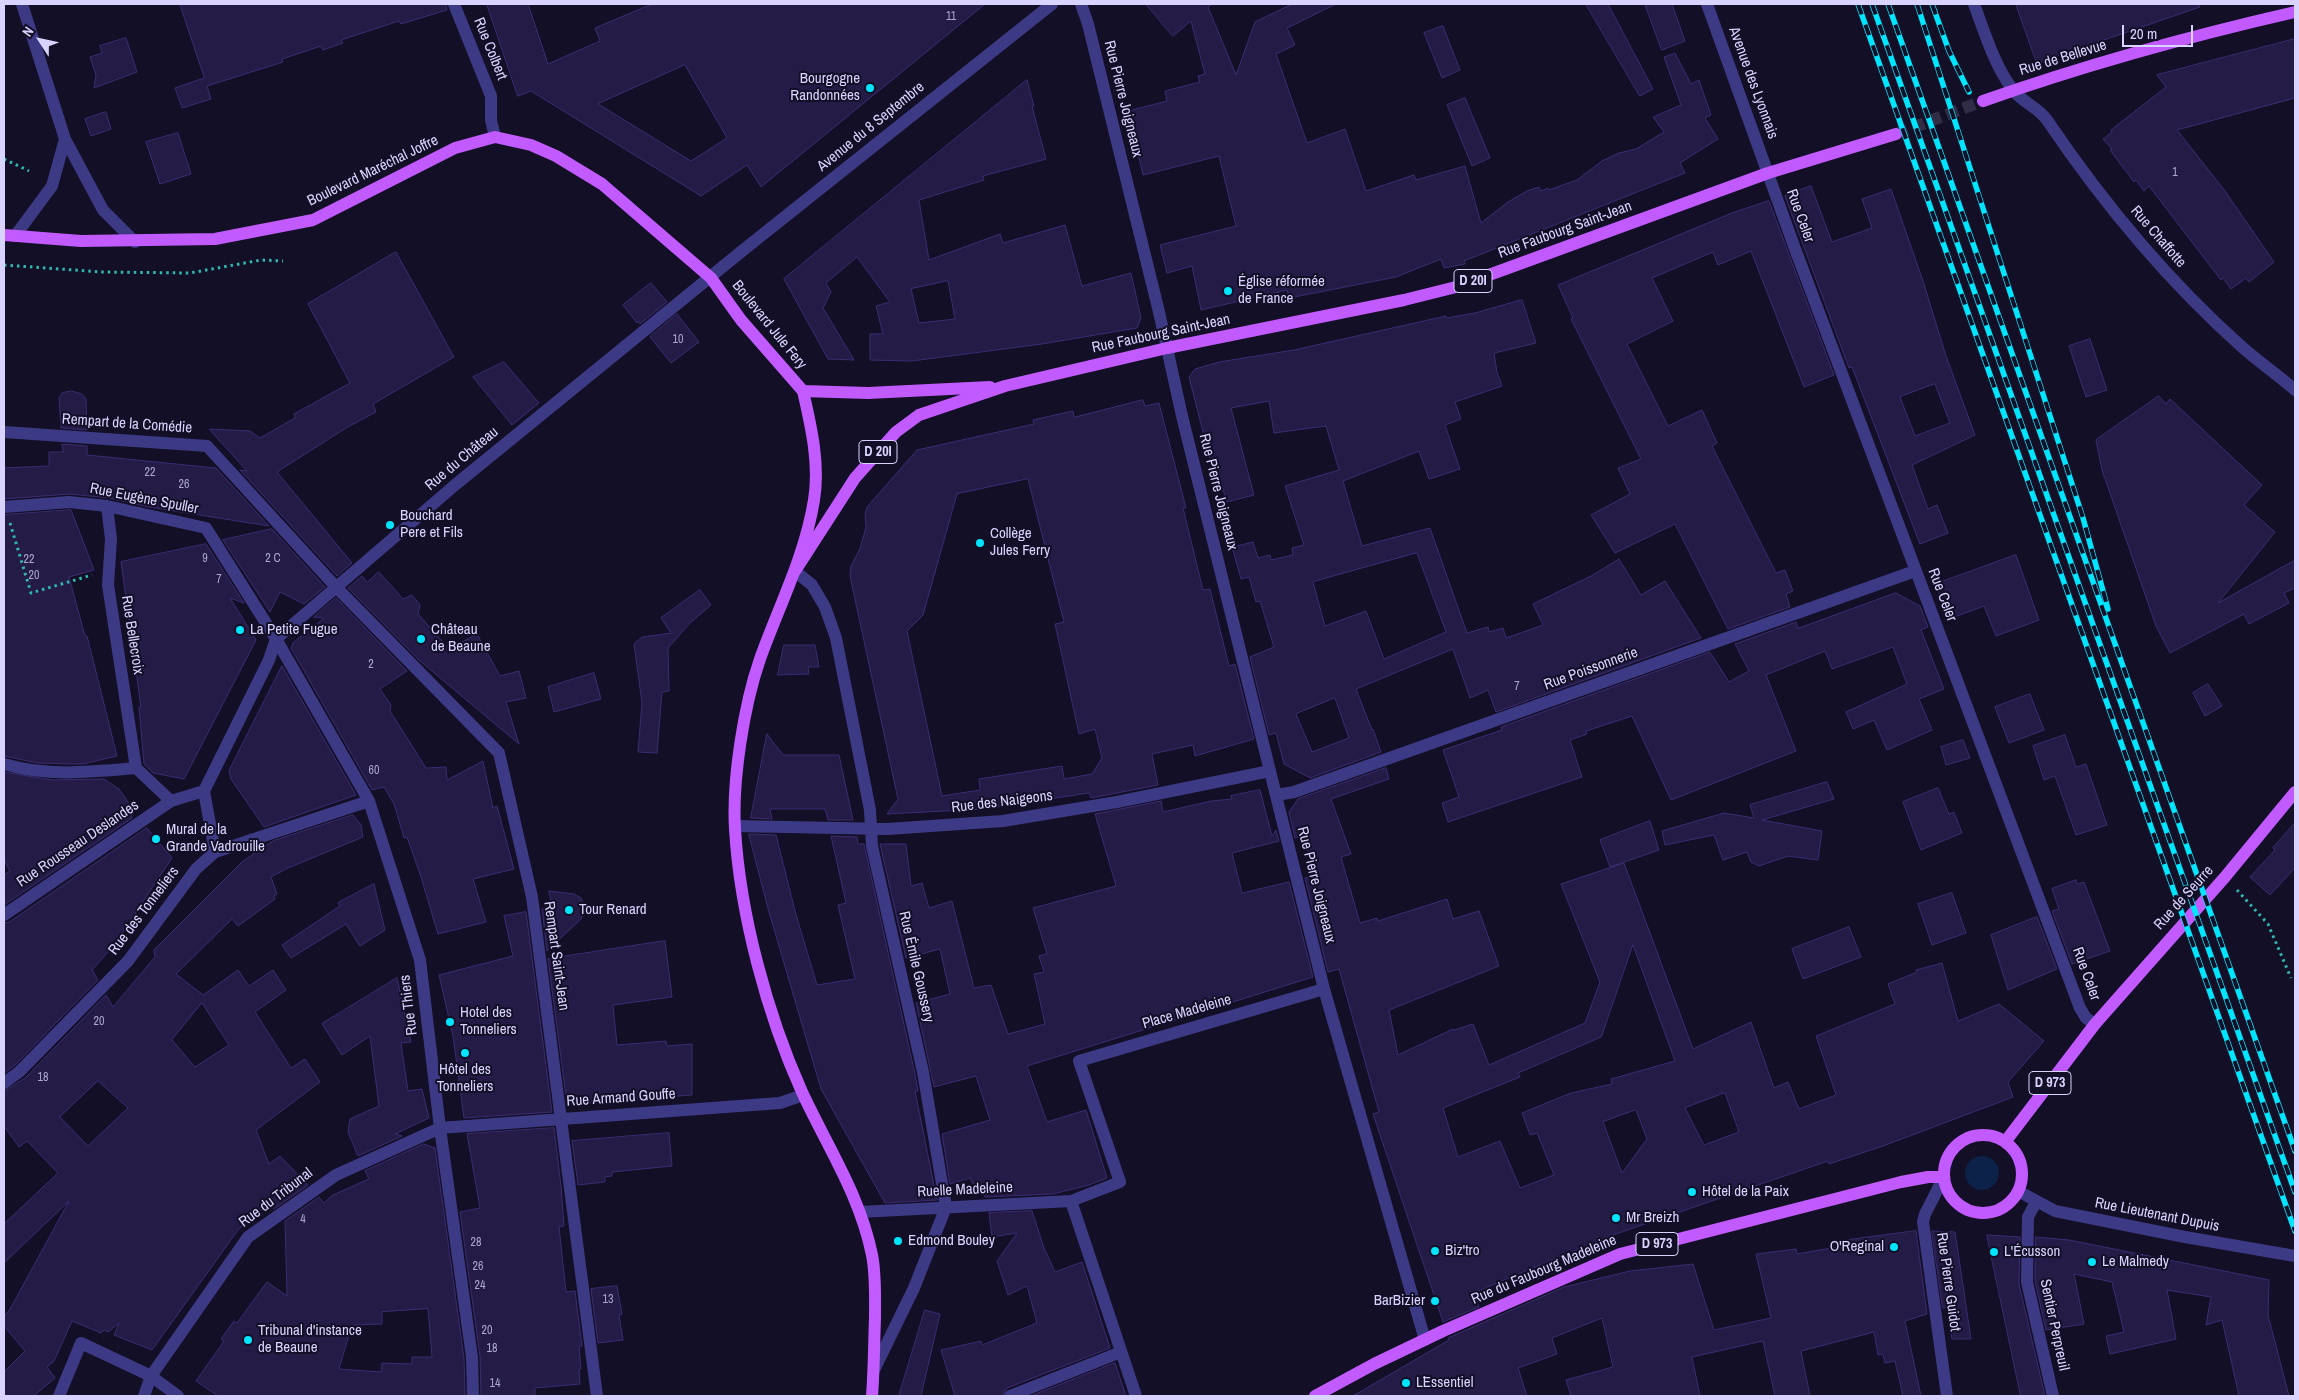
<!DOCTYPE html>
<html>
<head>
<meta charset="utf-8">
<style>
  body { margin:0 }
  #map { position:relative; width:2299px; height:1400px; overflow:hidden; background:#130f26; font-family:"Archivo Narrow",sans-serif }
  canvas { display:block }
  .frame { position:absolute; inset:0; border:5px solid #d9d4ff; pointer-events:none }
  .north { position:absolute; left:15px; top:15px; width:50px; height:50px; -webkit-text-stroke:4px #130f26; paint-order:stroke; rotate:305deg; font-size:14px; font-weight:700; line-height:20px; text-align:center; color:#d9d4ff }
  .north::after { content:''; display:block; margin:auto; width:18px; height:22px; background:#d9d4ff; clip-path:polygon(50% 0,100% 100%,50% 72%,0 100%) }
  .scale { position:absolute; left:2122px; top:25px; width:71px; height:22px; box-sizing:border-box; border:2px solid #d9d4ff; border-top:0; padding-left:6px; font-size:15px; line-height:18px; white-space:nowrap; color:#d9d4ff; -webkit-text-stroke:4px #130f26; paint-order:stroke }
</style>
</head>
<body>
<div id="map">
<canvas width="2299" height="1400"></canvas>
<div class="frame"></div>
<div class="north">N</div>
<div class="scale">20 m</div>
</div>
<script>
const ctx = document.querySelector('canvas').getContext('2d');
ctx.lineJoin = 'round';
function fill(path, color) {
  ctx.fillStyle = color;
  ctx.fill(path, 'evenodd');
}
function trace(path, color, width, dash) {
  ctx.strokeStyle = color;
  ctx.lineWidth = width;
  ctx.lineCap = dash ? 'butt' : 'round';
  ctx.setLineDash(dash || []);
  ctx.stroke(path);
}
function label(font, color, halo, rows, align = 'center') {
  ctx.font = font + ' "Archivo Narrow",sans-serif';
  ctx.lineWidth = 4;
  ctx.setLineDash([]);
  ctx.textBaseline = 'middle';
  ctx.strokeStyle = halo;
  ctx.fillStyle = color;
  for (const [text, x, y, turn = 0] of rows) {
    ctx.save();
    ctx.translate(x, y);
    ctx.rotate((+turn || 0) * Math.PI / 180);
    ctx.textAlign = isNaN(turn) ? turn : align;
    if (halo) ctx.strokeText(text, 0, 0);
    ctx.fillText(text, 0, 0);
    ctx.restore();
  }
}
const water = new Path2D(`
  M1965 1173a17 17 0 1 1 34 0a17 17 0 1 1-34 0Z`);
const building = new Path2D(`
  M180,4h266l1,6 -46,14 -2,-3 -58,19 2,3 -20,7 -2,-4 -39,13 1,3 -76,24 4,13 -29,9 -7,-20 29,-10z
  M487,4h41l20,60 52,-23 -5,-13 57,-24h333l-224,183 -14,-22 -46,31 -170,-105 -13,5zM685,65l42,73 -36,23 -93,-57z
  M1146,4h66l-4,3 28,68 19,-53 37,-18h44l-49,24 8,17 -19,9 31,89 38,-14 21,62 48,-16 2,5 49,-14 16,57 27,-21 19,-11 12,-4 2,4 7,-3 1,2 28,-10 25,-19 17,-8 17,-4 28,-17 -11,-15 28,-12 -17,-48 11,-4 16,31 8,-4 12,35 -6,3 13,21 -38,24 5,10 -221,88 1,3 -21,4 -3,-9 -45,18 -107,21 -2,-8 -86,20 -9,-44 -25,7 -7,-28 76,-19 -17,-70 -76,19 -15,-64 39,-10 -2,-10 35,-9 -2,-6 7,-2 -14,-53 -18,15z
  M1586,4h22l45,85 -13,7z
  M1645,4h27l13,37 -23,9z
  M2016,4h183l1,3 -163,56z
  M1443,26l17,44 -18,8 -18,-45z
  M126,38l11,34 -43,16 2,-13 -6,-18 12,-4 -2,-7z
  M2295,39v59l-118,32 48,61 49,71 -25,20 -3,-4 -15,11 -8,-11 -2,2 -72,-94 -5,5 -8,-11 -2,2 -24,-32 2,-1 -9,-10 9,-7 -1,-2 55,-43 -9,-12z
  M1027,80l7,26h-2l14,53 -63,17 1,4 -65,20 10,60 71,-26 3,9 62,-18 17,61 49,-13 10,45 -4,10 -95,16 -130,17 -42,-1v-26h13l-7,-28 14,-4 -33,-45 -31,26 5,9 -8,16 31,52 -26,-1 -44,-80zM948,281l7,38 -36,4 -8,-34z
  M1465,98l25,60 -18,8 -25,-61z
  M106,112l5,17 -20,7 -6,-17z
  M178,133l13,41 -31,10 -14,-42z
  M1811,186l21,56 40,-14 -10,-29 29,-10 32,92 23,75 29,79 -63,30 16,44 9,-4 11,28 -28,11 -68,-177 -3,1 -64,-172zM1935,384l15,39 -35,13 -15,-39z
  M1769,201l65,174 -30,12 -53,-136 -33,14 -5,-13 -61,26 21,43 -46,23 41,82 34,-16 15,33 -5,3 8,16 56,111 9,-3 8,21 -7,3 4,13 -62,22 -53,-105 -60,29 -24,-38 39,-21 -12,-26 23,-9 -70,-140 2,-1 -15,-33 174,-72z
  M396,252l58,105 -81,47 3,8 -30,16 -69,44 75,91 -15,13 -97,-106 7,1 -38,-42 41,2 10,7 35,-20 -1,-4 56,-31 -42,-79z
  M651,283l16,19 -27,22 -2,-3 -1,2 -14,-18z
  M1522,300l14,43 -42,10 3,19 5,14 -47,16 6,17 -16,6 15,44 -31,10 -10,-28 -76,30 19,65 68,-18 37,105 21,-6 1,5 14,-4 3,10 37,-13 -10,-21 58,-28 28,-17 22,36 24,-14 36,57 -205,74 -8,-22 -18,8 -17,-49 -97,40 16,41 1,-1 8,23 -71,26 -26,-14 -8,-31 -7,2 -19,-78 24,-10 -14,-46 -4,1 -7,-25 -8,2 -9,-32 21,-5 5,16 12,-3 1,5 22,-5 -1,-7 12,-3 -19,-59 54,-16 -13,-44 -52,7 -5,-32 -38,7 23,87 -27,7 -9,-28 -4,1 -25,-98 6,-8 24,-7 75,-12 152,-34v2l29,-5zM1417,553l29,79 -62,27 -18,-48 -41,15 -12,-44zM1335,698l14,40 -37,14 -16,-38z
  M677,314l22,28 -28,21 -21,-26z
  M2090,339l17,51 -21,7 -17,-51z
  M504,362l35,41 -27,22 -39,-48z
  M72,391l10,3 4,5 1,31 -26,-2 -2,-30 3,-5z
  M2159,396l7,8 4,-5 92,86 -18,20 31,27 -57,71 77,-43v28l-11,5 5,10 -40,21 -5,-10 -74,39 -14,-27 -54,-156 -6,-30z
  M1143,400l2,6 14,-3 27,105h-3l20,82 7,-1 19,77 6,-2 19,75 -59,17 -2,-11 -41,9 6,31 -67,13 -2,-5 -106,16 -96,5 11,-15 -48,-223 1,-10 9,-17 6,-22 -1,-13 2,-7 50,-57 117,-26 -1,-4 40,-9 1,6zM1028,479l36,143 -9,2 24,110 16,-5 7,29 -10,16 -28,5 -2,-13 -83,13 1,11 -38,6 -35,-165 16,-16 34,-121z
  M62,444l25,2v9l129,13 53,58 -120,-19 -40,-9 -39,-4 -66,5v-31l45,-2v-14h14z
  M71,510l23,60 -25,7 16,59h2l30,120 -34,8h-13l-32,-1 -34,-7v-241z
  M272,529l53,58 -21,17 -24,-12 -10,20 -47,-72z
  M206,544l38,59 -14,-5 26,42 -72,139 -31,-6 -9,-9 -5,-57h2l-20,-145z
  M2016,555l23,65 -43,16 -12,-30 -35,13 -13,-35z
  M379,572l24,27 9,-4 8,10 -2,9 31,35 28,-15 23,42 19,-5 7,27 -20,4 13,42 -99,-83 -72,-73 14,-12 5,6z
  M700,590l11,15 -21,18 -22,25 1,43 -7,1 -5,61 -19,-1 4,-49 -8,-59 8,-7 29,-4 -10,-15z
  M1896,593l24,13 8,21 -7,3 23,59 -25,10 13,31 -45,20 -13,-30 -21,9 -7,-17 61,-28 -14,-37 -61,22 -7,-18 -59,24 30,76 -125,49 -39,-84 -46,15 1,3 -17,6 12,37 -134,45 -6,-19 17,-6 -16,-47 59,-20 -1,-3 209,-75 19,30 20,-11 -14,-27 61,-22 2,6z
  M336,598l71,73 -27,18 11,16 -1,6 36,57 20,-1 1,13 36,-19 10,47 4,-2 17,63 -41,10 13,43 -48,12 -17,-57 -14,-40 -3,1 -10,-34 -10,-17 -12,3 -81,-142 2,-5 31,-25 -10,-1z
  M784,645h31l4,22h-11l1,7 -31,1z
  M282,666l74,129 -92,32 -33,-48 -2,-8z
  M594,673l7,26 -47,13 -6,-25z
  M2208,684l14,22 -17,10 -12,-23z
  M2030,694l14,36 -35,13 -14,-36z
  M767,734l16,21h56l14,65h-25l-3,-11h-55l2,10 -21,-1z
  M2065,735l11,32 10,-3 21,61 -31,10 -21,-59 -11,4 -11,-34z
  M1963,740l7,18 -24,7 -5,-18z
  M1386,768l3,11 -58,20 20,55 -10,3 19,66 17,-5 1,3 69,-22 6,20 26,-8 20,55 -110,44 9,45 55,-26 1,1 19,-6 16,41 96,-42 15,-41 -39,-98 63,-21 69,186 58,-27 23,66 14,-6 11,27 37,-14 -20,-59 79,-32 -7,-20 29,-12 -1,-2 26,-7 16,58 41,-17 45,37 -36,41 5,15 -130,49 -54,18 -1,-3 -218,75 -132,55 3,8 -4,2 2,6 -36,15 -70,-208 6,-2 -40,-143 -11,3 -23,-94 9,-2 -10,-41 -9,3 -6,-26 9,-13zM1633,945l42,116 -64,18 1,5 -41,9 -49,20 8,22 7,-2 17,42 -34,13 -20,-47 -42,16 -15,-49 77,-31 -2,-4 83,-36zM1725,1093l14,39 -35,13 -19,-37zM1636,1110l11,29 -25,34 -19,-51z
  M4,772l48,8 52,-1 15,10 9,13 4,16 -128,87v-30l6,-4 -6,-11z
  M1827,782l7,17 -72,21 60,11 -4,29 -30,-4 -29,10 -8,-4 -4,-10 -24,8 -9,-25 -49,10 -3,-14 62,-18 30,5 -4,-13z
  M1938,788l11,26 5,-2 8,21 -41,17 -18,-48z
  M1260,790l12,46 4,-6 3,11 -47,12 10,40 47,-11 24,95 -286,89 20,56 39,-12 21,68 -18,7 -36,9 -68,3 -6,-14 -6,1 -3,-6 -20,6 -8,-50 48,-14 -14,-44 -42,11 -18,-84 34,-9 -10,-45 -34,9 -26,-114h26l5,42 11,-3 7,25 23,-7 22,87 17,-3 17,49 37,-10 -11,-50 10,-2 -5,-16 8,-2 -14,-46 83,-22 -21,-72 66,-13 2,11 48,-11 21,-2 -1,-3z
  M353,815l8,10 2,12 -75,31 -17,9 6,17 -3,2 1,3 -37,27 -6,-7 -56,55 27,21 35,-25 11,16 24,-16 13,20 -31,22 36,56 14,-9 15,23 -64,48 13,34 11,-8 28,29 -34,24 -6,-6 -30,27 -86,120 -38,-15 5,-12 -11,9 -4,-2 -3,3 -29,-12 -18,40 -7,6 8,11 -21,18h-30v-24l21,-21 -21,-25v-10l5,-5 60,-110 -65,62v-39l54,-51 -31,-32 -8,6 -15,-21v-35l21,-13 81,-83 7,12 42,-50 -1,-7 89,-89 30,-20zM202,1003l27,42 -34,22 -23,-27zM98,1081l30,27 -40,38 -28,-29z
  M1650,821l9,29 -49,17 -10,-27z
  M2295,823v47l-1,-1 -24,26 -20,-18 25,-27 -2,-2z
  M147,828l25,30 -58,87 -22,25 6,10 -84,86 -10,7v-150l5,-1z
  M749,834l27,1 19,76 22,74 38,-6 -17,-74 8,-2 -15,-67 26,1 1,7h6l51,230 3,17h-3l22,109 -52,3 -64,-114 -52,-177z
  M2076,880l1,4 7,-2 26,69 -38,13 -20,-53 7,-2 -7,-20z
  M374,884l11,46 -25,16 -14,-22 -55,34 -9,-13 58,-39 -2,-3z
  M549,891l25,3 7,4 4,10 -4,11 -34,32 -5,-42 10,-2z
  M1952,893l14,40 -34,12 -14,-41z
  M526,912l26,200 -88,6 -11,-82 -14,-61 74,-19 -9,-40z
  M2037,917l20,52 -49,21 -17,-55z
  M1849,927l12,30 -58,22 -11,-30z
  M665,941l7,56 -59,8 4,40 49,-4 1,5 25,-2v51l-125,9 -19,-145z
  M397,978l14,64 -10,1 7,48 14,-2 7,29 -34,16 7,2 -44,20 -10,-24 2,-13 29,-13 -9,-70 -28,19 -20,-31z
  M554,1128l7,58 3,40 -5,1 7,65 9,-1 7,55h-3l2,23h-2l1,15 -45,4v8h-54l-1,-40 -20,-144 20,-4 -13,-74z
  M669,1133l3,33 -60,6v4l-7,1v5l-27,3 -6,-44z
  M424,1144l11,4 29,210 1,38h-247l-22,-15 28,-40 -3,-2 13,-18 3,2 30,-41 20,14 -2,-75 34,-24 5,6 9,-8 36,-16 -4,-8zM428,1309l4,48h-20v7l-30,-1 -1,9 -42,-3 13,-44 30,-1v-12z
  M1032,1211l12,37 11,24 27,-10 28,86 -103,40 -5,8h-47l-14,-46 40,-9 1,4 55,-22 -10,-37 -19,9 -11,-34 20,-28 -25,4 -3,-24z
  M1916,1231l11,83 -22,7 16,75h-18l-8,-35 -10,2 -2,-9 -5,1 -4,-23 -73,19 9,45h-35l-12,-55 -71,16 8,39h-129l-5,-16 47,-13 -11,-49 -50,20 5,16 -39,14 9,28h-174l96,-56 -1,-2 116,-51 66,-16 63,-7 21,66 57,-12 -15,-64 40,-5 1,5 45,-8 -1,-5z
  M1932,1231l23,1 16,107h-19l-5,-32 -4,1z
  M1987,1235l33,2 -1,47 26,112h-24z
  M2036,1237l33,3 200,40 -1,35 21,81h-50l-17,-76 -16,5 5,-28 -44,-7 9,49 -66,15 -4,-18 18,-4 -12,-50 -38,-8 10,50 -38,6 -11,-49z
  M617,1286l5,28 -3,1 4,25 -25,3 -7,-54z
  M925,1310l15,4 -19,82h-22z
  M1115,1363l11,33h-95z`);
const majorTunnel = new Path2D(`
  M1896,134l87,-33`);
const path = new Path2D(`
  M4,159l25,12
  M4,265l98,7 88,1 71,-13 22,1
  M10,523l21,70 61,-18
  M2237,890l31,34 23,54`);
const minor = new Path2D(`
  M22,4l43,135 38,71 32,32
  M454,4l37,92v24l4,17
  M1081,4l7,20 71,288 23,104 142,573 101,351
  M1707,4l87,242 286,762 6,10 9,6
  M1974,4c11,29 20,61 39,86 9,12 26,18 34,30 56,83 120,160 195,227 17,15 36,28 53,43
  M15,236l37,-50 13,-47
  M4,432l203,14 129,141 163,166 33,144 65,499
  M107,506l4,33 -3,46 28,183
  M4,507l65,-5 38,4 99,22 70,111 93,162 51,159 20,168 32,229 1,39
  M795,571l17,14 13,22 11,31 34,172 2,36 51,226 23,135 -32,81 -40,82
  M4,764c43,13 88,8 132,4l35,33
  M204,791l65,-131 7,-21 179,-154 287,-234 310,-247
  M1277,795l17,-3 621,-221
  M735,826l153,3 115,-8 114,-19 153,-31
  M4,915l167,-114 33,-10 11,61
  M4,1083l15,-11 109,-111 68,-92 19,-17 154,-51
  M1944,1177l-19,37 -2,8 24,174
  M2018,1191l37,20 130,26 110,19
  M1071,1201l65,195
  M2036,1202l-8,15 -1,65 26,114
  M860,1212l211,-11 49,-19 -41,-121 245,-72
  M59,1396l22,-53 70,33 27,20
  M144,1396l7,-20 97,-139 88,-62 104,-47 340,-25 23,-8
  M1010,1396l111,-44`);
const major = new Path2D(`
  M1983,101c102,-36 207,-65 312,-89
  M4,235l77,6 134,-2 98,-19 142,-72 40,-11 36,8 25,11 46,28 109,94 30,42 62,71
  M803,391c8,35 17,73 11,109 -9,56 -35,106 -54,159 -16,46 -28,121 -25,170 5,85 32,185 67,263 25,54 58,103 70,163 4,20 3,42 3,63 -1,26 -1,52 -3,78
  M803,391l65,2 122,-6
  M795,571l60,-93 41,-46 23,-17 86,-29 162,-38 237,-48 52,-13 312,-114 128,-39
  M1944 1174a39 39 0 1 1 78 0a39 39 0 1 1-78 0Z
  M2005,1142l90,-118 130,-147 70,-85
  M1315,1396l59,-32 69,-33 177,-77 281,-72 27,-5h16`);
const rail = new Path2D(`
  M1858,4l437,1227
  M1872,4l423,1188
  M1888,4l407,1147
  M1917,4l166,514 25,91
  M1932,4l17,47 20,41`);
const markers = [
  [870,88,5,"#00e5ff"],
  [1228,291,5,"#00e5ff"],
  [390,525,5,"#00e5ff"],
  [980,543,5,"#00e5ff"],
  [240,630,5,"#00e5ff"],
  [421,639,5,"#00e5ff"],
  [156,839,5,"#00e5ff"],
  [569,910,5,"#00e5ff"],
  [450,1022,5,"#00e5ff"],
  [465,1053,5,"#00e5ff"],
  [1692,1192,5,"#00e5ff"],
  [1616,1218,5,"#00e5ff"],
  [898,1241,5,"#00e5ff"],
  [1894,1247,5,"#00e5ff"],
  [1435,1251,5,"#00e5ff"],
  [1994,1252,5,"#00e5ff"],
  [2092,1262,5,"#00e5ff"],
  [1435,1301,5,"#00e5ff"],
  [248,1340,5,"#00e5ff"],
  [1406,1383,5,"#00e5ff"]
];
const numberNames = [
  ["11",951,17],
  ["1",2175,173],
  ["10",678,340],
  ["22",150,473],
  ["26",184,485],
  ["9",205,559],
  ["2 C",273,559],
  ["22",29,560],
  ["20",34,576],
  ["7",219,580],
  ["2",371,665],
  ["7",1517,687],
  ["60",374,771],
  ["20",99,1022],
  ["18",43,1078],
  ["4",303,1220],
  ["28",476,1243],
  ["26",478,1267],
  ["24",480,1286],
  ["13",608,1300],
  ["20",487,1331],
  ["18",492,1349],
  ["14",495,1384]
];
const shields = [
  [1473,281,38],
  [878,452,38],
  [2050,1083,42],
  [1657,1244,42]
];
const shieldNames = [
  ["D 20I",1473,281],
  ["D 20I",878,452],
  ["D 973",2050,1083],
  ["D 973",1657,1244]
];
const streetNames = [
  ["Rue Colbert",490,49,68],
  ["Rue de Bellevue",2063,58,-17],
  ["Avenue des Lyonnais",1753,83,70],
  ["Rue Pierre Joigneaux",1123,99,76],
  ["Avenue du 8 Septembre",871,127,-39],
  ["Boulevard Maréchal Joffre",373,171,-26],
  ["Rue Celer",1800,216,70],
  ["Rue Faubourg Saint-Jean",1565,230,-20],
  ["Rue Chaffotte",2158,237,49],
  ["Boulevard Jule Fery",769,325,51],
  ["Rue Faubourg Saint-Jean",1161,334,-12],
  ["Rempart de la Comédie",127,424,4],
  ["Rue du Château",462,459,-40],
  ["Rue Pierre Joigneaux",1218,492,76],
  ["Rue Eugène Spuller",144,499,11],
  ["Rue Celer",1942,595,69],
  ["Rue Bellecroix",132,635,81],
  ["Rue Poissonnerie",1591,669,-20],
  ["Rue des Naigeons",1002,802,-7],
  ["Rue Rousseau Deslandes",78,844,-34],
  ["Rue Pierre Joigneaux",1316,885,76],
  ["Rue de Seurre",2184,898,-48],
  ["Rue des Tonneliers",144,911,-53],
  ["Rempart Saint-Jean",556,956,82],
  ["Rue Émile Goussery",916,967,77],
  ["Rue Celer",2086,974,70],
  ["Rue Thiers",409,1005,-97],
  ["Place Madeleine",1187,1012,-16],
  ["Rue Armand Gouffe",621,1098,-4],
  ["Ruelle Madeleine",965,1190,-3],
  ["Rue du Tribunal",276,1198,-37],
  ["Rue Lieutenant Dupuis",2157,1215,11],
  ["Rue du Faubourg Madeleine",1544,1270,-23],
  ["Rue Pierre Guidot",1948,1282,82],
  ["Sentier Perpreuil",2054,1325,78]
];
const poiNames = [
  ["Bourgogne",860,79,"right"],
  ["Randonnées",860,96,"right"],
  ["Église réformée",1238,282],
  ["de France",1238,299],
  ["Bouchard",400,516],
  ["Pere et Fils",400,533],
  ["Collège",990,534],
  ["Jules Ferry",990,551],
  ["La Petite Fugue",250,630],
  ["Château",431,630],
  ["de Beaune",431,647],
  ["Mural de la",166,830],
  ["Grande Vadrouille",166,847],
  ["Tour Renard",579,910],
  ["Hotel des",460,1013],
  ["Tonneliers",460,1030],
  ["Hôtel des",465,1070,"center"],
  ["Tonneliers",465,1087,"center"],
  ["Hôtel de la Paix",1702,1192],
  ["Mr Breizh",1626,1218],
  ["Edmond Bouley",908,1241],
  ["O'Reginal",1884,1247,"right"],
  ["Biz'tro",1445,1251],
  ["L'Écusson",2004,1252],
  ["Le Malmedy",2102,1262],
  ["BarBizier",1425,1301,"right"],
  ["Tribunal d'instance",258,1331],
  ["de Beaune",258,1348],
  ["L´Essentiel",1416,1383]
];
fill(water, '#0c2248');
fill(building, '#241b47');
trace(building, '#3b2d73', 1);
trace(majorTunnel, '#312d47', 12, [12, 6]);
trace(path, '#2fb8b0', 3, [2.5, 4]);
trace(minor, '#3d3a85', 12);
trace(major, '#c25bff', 12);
trace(rail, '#00e5ff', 5.5);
trace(rail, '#130f26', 4, [11]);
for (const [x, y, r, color] of markers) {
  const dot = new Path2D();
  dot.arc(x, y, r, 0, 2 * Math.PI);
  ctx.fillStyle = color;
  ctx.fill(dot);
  trace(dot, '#130f26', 2);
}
label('12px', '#aca6d1', null, numberNames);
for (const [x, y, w] of shields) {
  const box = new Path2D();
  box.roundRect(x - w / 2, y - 11.5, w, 23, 4);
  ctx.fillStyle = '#130f26';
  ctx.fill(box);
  trace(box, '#d9d4ff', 1);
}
label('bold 14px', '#d9d4ff', null, shieldNames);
label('15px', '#d9d4ff', '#130f26', streetNames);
label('15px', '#d9d4ff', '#130f26', poiNames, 'left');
</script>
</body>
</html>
